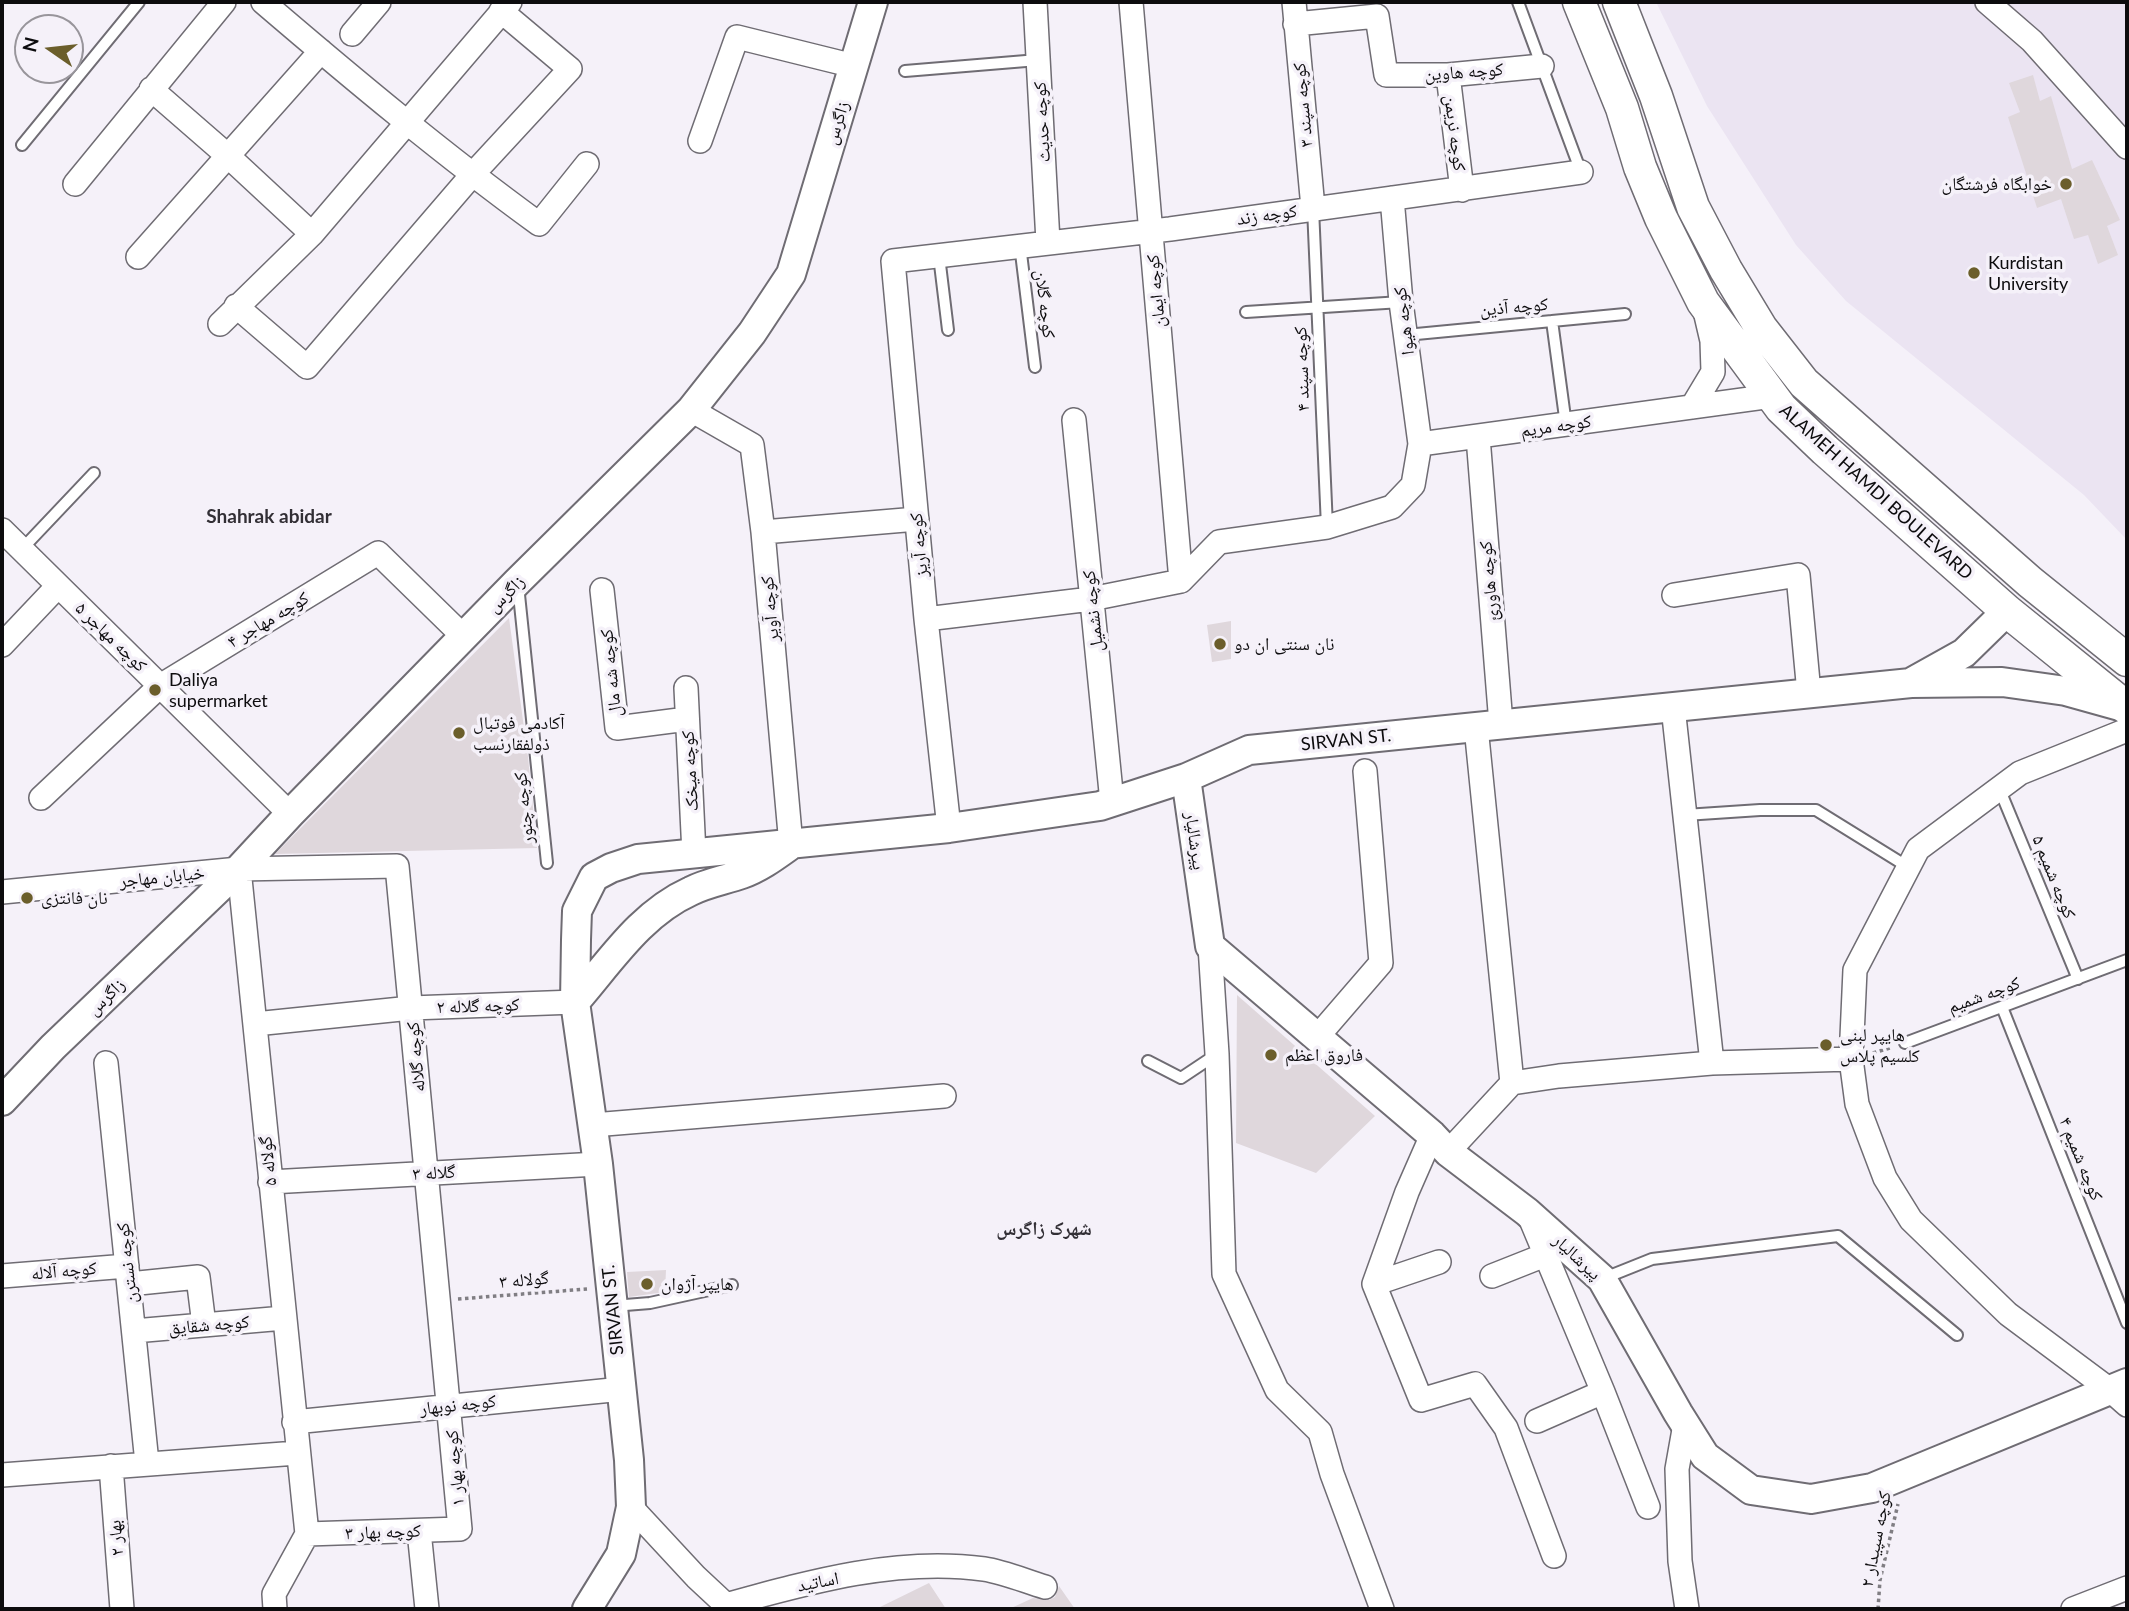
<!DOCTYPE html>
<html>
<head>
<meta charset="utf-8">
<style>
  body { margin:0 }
  #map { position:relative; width:2129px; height:1611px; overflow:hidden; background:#f5f1f9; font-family:Lato,sans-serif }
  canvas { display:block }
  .frame { position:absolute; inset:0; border:4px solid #0d0c0e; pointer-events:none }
  .north { position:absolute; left:14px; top:14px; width:70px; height:70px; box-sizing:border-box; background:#f5f1f9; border:2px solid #98959b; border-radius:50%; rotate:284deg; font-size:19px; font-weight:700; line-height:28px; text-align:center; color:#0d0c0e }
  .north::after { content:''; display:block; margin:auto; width:24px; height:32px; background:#6b5e2b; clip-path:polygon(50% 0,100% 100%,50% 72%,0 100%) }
</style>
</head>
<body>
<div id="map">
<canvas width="2129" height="1611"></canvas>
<div class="frame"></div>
<div class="north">N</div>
</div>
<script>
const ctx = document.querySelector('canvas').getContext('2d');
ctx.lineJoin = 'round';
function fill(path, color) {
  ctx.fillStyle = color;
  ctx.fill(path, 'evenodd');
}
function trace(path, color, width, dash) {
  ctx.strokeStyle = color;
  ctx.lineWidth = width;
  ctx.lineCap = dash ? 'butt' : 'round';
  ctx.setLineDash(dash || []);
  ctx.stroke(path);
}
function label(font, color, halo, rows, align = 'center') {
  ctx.font = font + ' Lato,"Noto Naskh Arabic",sans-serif';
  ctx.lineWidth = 7;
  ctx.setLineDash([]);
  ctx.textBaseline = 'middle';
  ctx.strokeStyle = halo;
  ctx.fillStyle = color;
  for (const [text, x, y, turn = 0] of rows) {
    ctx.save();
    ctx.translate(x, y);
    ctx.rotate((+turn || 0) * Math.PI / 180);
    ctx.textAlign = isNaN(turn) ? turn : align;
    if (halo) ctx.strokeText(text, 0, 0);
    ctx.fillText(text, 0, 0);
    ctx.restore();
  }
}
const built = new Path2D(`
  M1656,2h471v538l-43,-45 -238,-194 -50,-56 -89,-139z`);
const building = new Path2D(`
  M2033,75l7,26 11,-5 21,73 20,-9 28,60 -13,6 11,29 -20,9 -10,-29 -14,4 -13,-40 -24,9 -29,-91 12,-5 -11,-29z
  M509,618l19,139 9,91 -262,6z
  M1231,621v38l-19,3 -5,-37z
  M1237,995l138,121 -59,57 -80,-30z
  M666,1270l-1,22 -36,5 -2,-25z
  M929,1583l17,26h-70z
  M1059,1586l16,23h-66l24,-11 16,2 6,-3z`);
const path = new Path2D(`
  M1873,1053l20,-6
  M458,1299l129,-10
  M1878,1609l2,-29 18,-76`);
const service = new Path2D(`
  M1518,2l63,170
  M905,71l133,-11
  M22,145l117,-143
  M1313,208l14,319
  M1020,245l15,122
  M939,256l9,74
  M1246,312l155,-10
  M1552,321l14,104
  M1406,335l219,-21
  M22,549l72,-76
  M518,585l29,278
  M1999,788l79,191
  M1685,815l75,-5h56l92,57
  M2002,1007l125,316
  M1905,1043l222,-83
  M1148,1061l33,17 36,-24
  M1602,1279l50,-20 186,-23 119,99
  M613,1306l37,-3 82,-18`);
const minor = new Path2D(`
  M263,2c90,77 181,153 276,222l48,-60
  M1035,2l13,240
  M1131,2l50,579
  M1294,2l19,206
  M1987,2l45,39 95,106
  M1295,24l82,-8 9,59h62l94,-9
  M352,34l27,-32
  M1448,75l14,115
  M151,89l77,67 84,78
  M700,141l37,-104 117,29
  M75,184l149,-182
  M138,257l183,-206
  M236,306l71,61 165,-192 98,-106 -69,-58
  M220,324l92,-90 198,-232
  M1692,407l21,-35 -1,-31 -7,-30
  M691,410l61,35 11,87 28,313
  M1074,420l38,382
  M1478,437l23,287
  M1420,444l352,-48
  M2,530l288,284
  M763,532l154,-13
  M602,590l15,138 70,-9
  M1674,595l124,-20 11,118
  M926,619l165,-20 90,-18 38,-39 108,-15 65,-20 21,-22 7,-41 -19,-142 -9,-104
  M2,645l56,-59
  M686,688l8,166
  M1673,707l39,356
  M1476,727l36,356
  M2127,730l-107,43 -102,76 -63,121 -4,89 6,45 28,74 26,42 97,94 102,76 17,15
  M41,798l119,-112 218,-133 86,84
  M949,828l-23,-209 -33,-358 277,-32 411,-57
  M239,869l68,665 -33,60 1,15
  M2,892l237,-23 158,-3 63,663 -153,5
  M1210,946l7,108 7,220 53,116 43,42 12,42 50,135
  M255,1024l156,-16 164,-6
  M1318,1036l63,-73 -16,-192
  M106,1063l41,400
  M593,1125l351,-29
  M1432,1135l-25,57 -33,92 47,116 54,-16 31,44 48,128
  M1448,1152l64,-69 47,-7 153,-13 139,-4
  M270,1182l328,-18
  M1529,1215l74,177 45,115
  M2,1276l125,-10
  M1492,1276l53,-21
  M129,1284l69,-7 6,48
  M1374,1284l65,-22
  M134,1331l150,-13
  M1537,1421l66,-29
  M294,1422l328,-33
  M1685,1424l-8,45 3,92 7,48
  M111,1466l11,143
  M2,1475l295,-22
  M631,1507l65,70 30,28c83,-23 171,-48 258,-36 20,3 41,12 61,18
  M419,1531l8,78
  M2073,1609l54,-21`);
const tertiary = new Path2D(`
  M1912,682l52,-29 43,-42
  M1186,778l24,168 222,189 16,17 79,60 75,67 76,134 27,43 46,34 60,9 61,-11 255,-105
  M575,1002c35,-40 65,-88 116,-111 16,-8 34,-11 51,-17 17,-6 32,-17 46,-27
  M2,1101l51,-54 186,-178 51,-55 227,-232 174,-172 61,-77 39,-59 82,-272
  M587,1609l34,-55 10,-47 -2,-47 -31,-296 -23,-162 1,-62 1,-29 17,-34 17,-9 27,-9 311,-31 151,-22 86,-28 63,-28 662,-67 91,-1 64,9 61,17`);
const secondary = new Path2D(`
  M1579,2l43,106 18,59 21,51 42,84 78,106 44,42 182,161 120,97
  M1619,2l37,94 37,111 33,63 35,58 43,55 226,199 97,78`);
const markers = [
  [2066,184,7,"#6b5e2b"],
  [1974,273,7,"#6b5e2b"],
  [1220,644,7,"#6b5e2b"],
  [155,690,7,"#6b5e2b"],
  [459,733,7,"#6b5e2b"],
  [27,898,7,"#6b5e2b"],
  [1826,1045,7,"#6b5e2b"],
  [1271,1055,7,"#6b5e2b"],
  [647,1284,7,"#6b5e2b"]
];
const streetNames = [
  ["کوچه هاوین",1464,72,-4],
  ["کوچه سپند ۳",1303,105,-95],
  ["کوچه حدیث",1042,122,-93],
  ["زاگرس",837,123,-73],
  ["کوچه نریمن",1455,133,83],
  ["کوچه زند",1267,215,-8],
  ["کوچه ایمان",1156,291,-95],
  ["کوچه گلان",1045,304,83],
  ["کوچه آذین",1514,307,-5],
  ["کوچه هیوا",1404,321,-97],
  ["کوچه سپند ۴",1302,369,-92],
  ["کوچه مریم",1556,426,-8],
  ["ALAMEH HAMDI BOULEVARD",1876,492,42],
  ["کوچه آریز",919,545,-95],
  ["کوچه هاورئ",1489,581,-95],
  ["زاگرس",506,594,-45],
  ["کوچه آویر",770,609,-95],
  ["کوچه نشمیل",1093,611,-96],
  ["کوچه مهاجر ۴",268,620,-31],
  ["کوچه مهاجر ۵",111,637,44],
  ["کوچه شه مال",611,673,-96],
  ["SIRVAN ST.",1346,740,-6],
  ["کوچه میخک",690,771,-93],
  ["کوچه چنور",524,808,-96],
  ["پیرشالیار",1195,841,82],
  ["خیابان مهاجر",162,877,-6],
  ["کوچه شمیم ۵",2054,877,68],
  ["کوچه شمیم",1984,995,-20],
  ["زاگرس",106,997,-44],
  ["کوچه گلاله ۲",478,1006,-2],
  ["کوچه گلاله",416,1057,-95],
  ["کوچه شمیم ۴",2081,1159,68],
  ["گولاله ۵",268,1161,-96],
  ["گلاله ۳",434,1173,-3],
  ["پیرشالیار",1577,1257,43],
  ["کوچه نسترن",127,1263,-96],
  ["کوچه آلاله",64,1271,-5],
  ["گولاله ۳",524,1280,-5],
  ["SIRVAN ST.",613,1310,-96],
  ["کوچه شقایق",209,1325,-5],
  ["کوچه نوبهار",458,1405,-6],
  ["کوچه بهار ۱",455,1468,-95],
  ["کوچه بهار ۳",383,1532,-2],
  ["بهار ۲",116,1538,-95],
  ["کوچه سپیدار ۲",1876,1539,-79],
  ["اساتید",818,1582,-11]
];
const poiNames = [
  ["خوابگاه فرشتگان",2052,184,"right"],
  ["Kurdistan",1988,263],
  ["University",1988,284],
  ["نان سنتی ان دو",1234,644],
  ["Daliya",169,680],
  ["supermarket",169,701],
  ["آکادمی فوتبال",473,723],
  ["ذولفقارنسب",473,744],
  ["نان فانتزی",41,898],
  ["هایپر لبنی",1840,1035],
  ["کلسیم پلاس",1840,1056],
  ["فاروق اعظم",1285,1055],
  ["هایپر آژوان",661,1284]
];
const neighbourhoodNames = [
  ["Shahrak abidar",269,517],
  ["شهرک زاگرس",1044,1229]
];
fill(built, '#ebe4f2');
fill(building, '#dfd7dc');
trace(service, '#6f6c73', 14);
trace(minor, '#6f6c73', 26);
trace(tertiary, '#6f6c73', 32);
trace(secondary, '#6f6c73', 35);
trace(path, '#807e83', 3.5, [3.5, 3.5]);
trace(service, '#fff', 10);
trace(minor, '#fff', 23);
trace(tertiary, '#fff', 28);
trace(secondary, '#fff', 32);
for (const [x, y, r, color] of markers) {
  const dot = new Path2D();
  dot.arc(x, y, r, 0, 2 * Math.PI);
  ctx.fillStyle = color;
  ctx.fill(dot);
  trace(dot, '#f5f1f9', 2.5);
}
label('18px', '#0d0c0e', '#f5f1f9', streetNames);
label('18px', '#0d0c0e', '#f5f1f9', poiNames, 'left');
label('bold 19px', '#322f35', '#f5f1f9', neighbourhoodNames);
</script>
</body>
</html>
